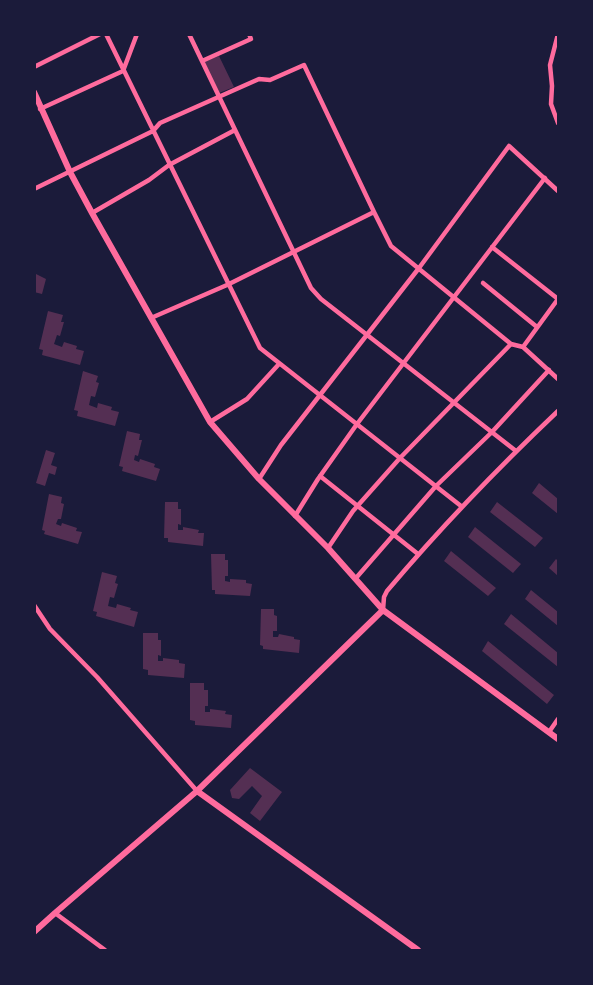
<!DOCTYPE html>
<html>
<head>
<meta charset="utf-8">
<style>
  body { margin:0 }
  #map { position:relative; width:593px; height:985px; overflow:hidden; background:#1b1b3a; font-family:"Fira Sans Condensed",sans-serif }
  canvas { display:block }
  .frame { position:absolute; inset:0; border:36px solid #1b1b3a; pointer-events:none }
</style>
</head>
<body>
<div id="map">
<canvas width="593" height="985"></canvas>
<div class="frame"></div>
</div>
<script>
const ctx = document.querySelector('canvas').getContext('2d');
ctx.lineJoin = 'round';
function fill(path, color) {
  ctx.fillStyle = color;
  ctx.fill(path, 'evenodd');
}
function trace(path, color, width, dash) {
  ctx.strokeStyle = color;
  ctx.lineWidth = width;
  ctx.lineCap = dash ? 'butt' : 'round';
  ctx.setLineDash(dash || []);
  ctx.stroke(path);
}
const building = new Path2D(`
  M219,56l15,31 -15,6 -15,-31z
  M34,273l12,6 -4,15 -8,-2z
  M48,311l15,4 -2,7h3l-4,14 -3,-1 -3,9 8,3 2,-5 13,4 -1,3 8,2 -4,14 -38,-10 1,-5 -4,-1z
  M83,371l15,5 -2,6 3,1 -4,14 -4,-1 -2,9 8,3 1,-5 14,4 -1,3 8,2 -4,14 -38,-10 1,-5 -4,-1z
  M127,431l13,3 -1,6h3l-4,16 -3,-1 -1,5 5,2 1,-3 15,5 -1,3 6,2 -4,12 -34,-10 1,-4 -4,-1z
  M46,450l9,3 -4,12 6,2 -2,8 -6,-2 -4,13 -9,-3z
  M539,483l19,16v15l-26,-21z
  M49,494l13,3 -1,6 3,1 -3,15h-3l-2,5 5,2 1,-3 15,5 -1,3 6,1 -4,12 -34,-10 1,-3 -3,-1z
  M165,502h13v7h3v16l-3,-1v6h5v-3l16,3 -1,3h6l-1,13 -35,-4v-4h-4z
  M497,502l46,36 -8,9 -45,-35z
  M475,527l46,37 -8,9 -45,-36z
  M451,551l45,37 -8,8 -44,-35z
  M211,554h14v6h3v16h-3v5l5,1v-3l16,1v3l6,1 -2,12 -35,-2v-4h-3z
  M556,559l2,2v15l-9,-8z
  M102,572l15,4 -2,7 3,1 -4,14 -4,-1 -2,9 8,2 1,-4 14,4 -1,2 8,2 -4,15 -38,-11 1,-4 -4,-1z
  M531,590l27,22v14l-33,-27z
  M261,609h13v6l3,1v15h-4v6h5l1,-3 15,3v2l6,1 -1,13 -36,-4v-3l-3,-1z
  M511,614l47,39v14l-54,-43z
  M143,633h15v7h3v16l-3,-1v6h5v-3l16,2v3l6,1 -1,14 -36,-3v-5l-5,-1z
  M488,641l66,54 -7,9 -65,-53z
  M190,683h14v7h4v16h-3v6h5v-3l16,2 -1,3 7,1 -1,13 -36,-3v-4l-5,-1z
  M250,768l32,24 -22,29 -10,-8 12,-17 -10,-10 -13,13 -7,-1 -2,-8z`);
const minor = new Path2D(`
  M106,34l154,314 201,158
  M189,34l122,254 10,11 195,152
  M558,34l-8,31 2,21 -1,18 7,19
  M202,61l49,-22 -2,-5
  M34,67l66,-33
  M40,109l83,-38 14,-37
  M34,189l119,-58 7,-8 99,-44 11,1 34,-15 70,147 -147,73 -76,33
  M374,212l17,34 120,98 12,3 35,32
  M92,213l57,-33 20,-15 66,-35
  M492,247l66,52 -35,48
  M483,283l54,44
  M210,422l37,-23 32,-35
  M320,476l98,78
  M259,479l22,-34 138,-177 90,-122 49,45
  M295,516l23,-37 39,-55 188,-246
  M328,548l25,-37 47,-53 111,-114
  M356,578l80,-92 56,-54 57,-62
  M34,605l16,24 47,48 100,114
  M383,610l1,-13 3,-6c54,-64 111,-123 171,-180
  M549,732l9,-13
  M55,913l50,37`);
const tertiary = new Path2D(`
  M34,92l36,80 22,41 118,209 49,57 69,69 55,62 175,129
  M197,791l221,159
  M34,932l21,-19 142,-122 186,-181`);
fill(building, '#542f53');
trace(minor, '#ff6b9d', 4.5);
trace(tertiary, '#ff6b9d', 6);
</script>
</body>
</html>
